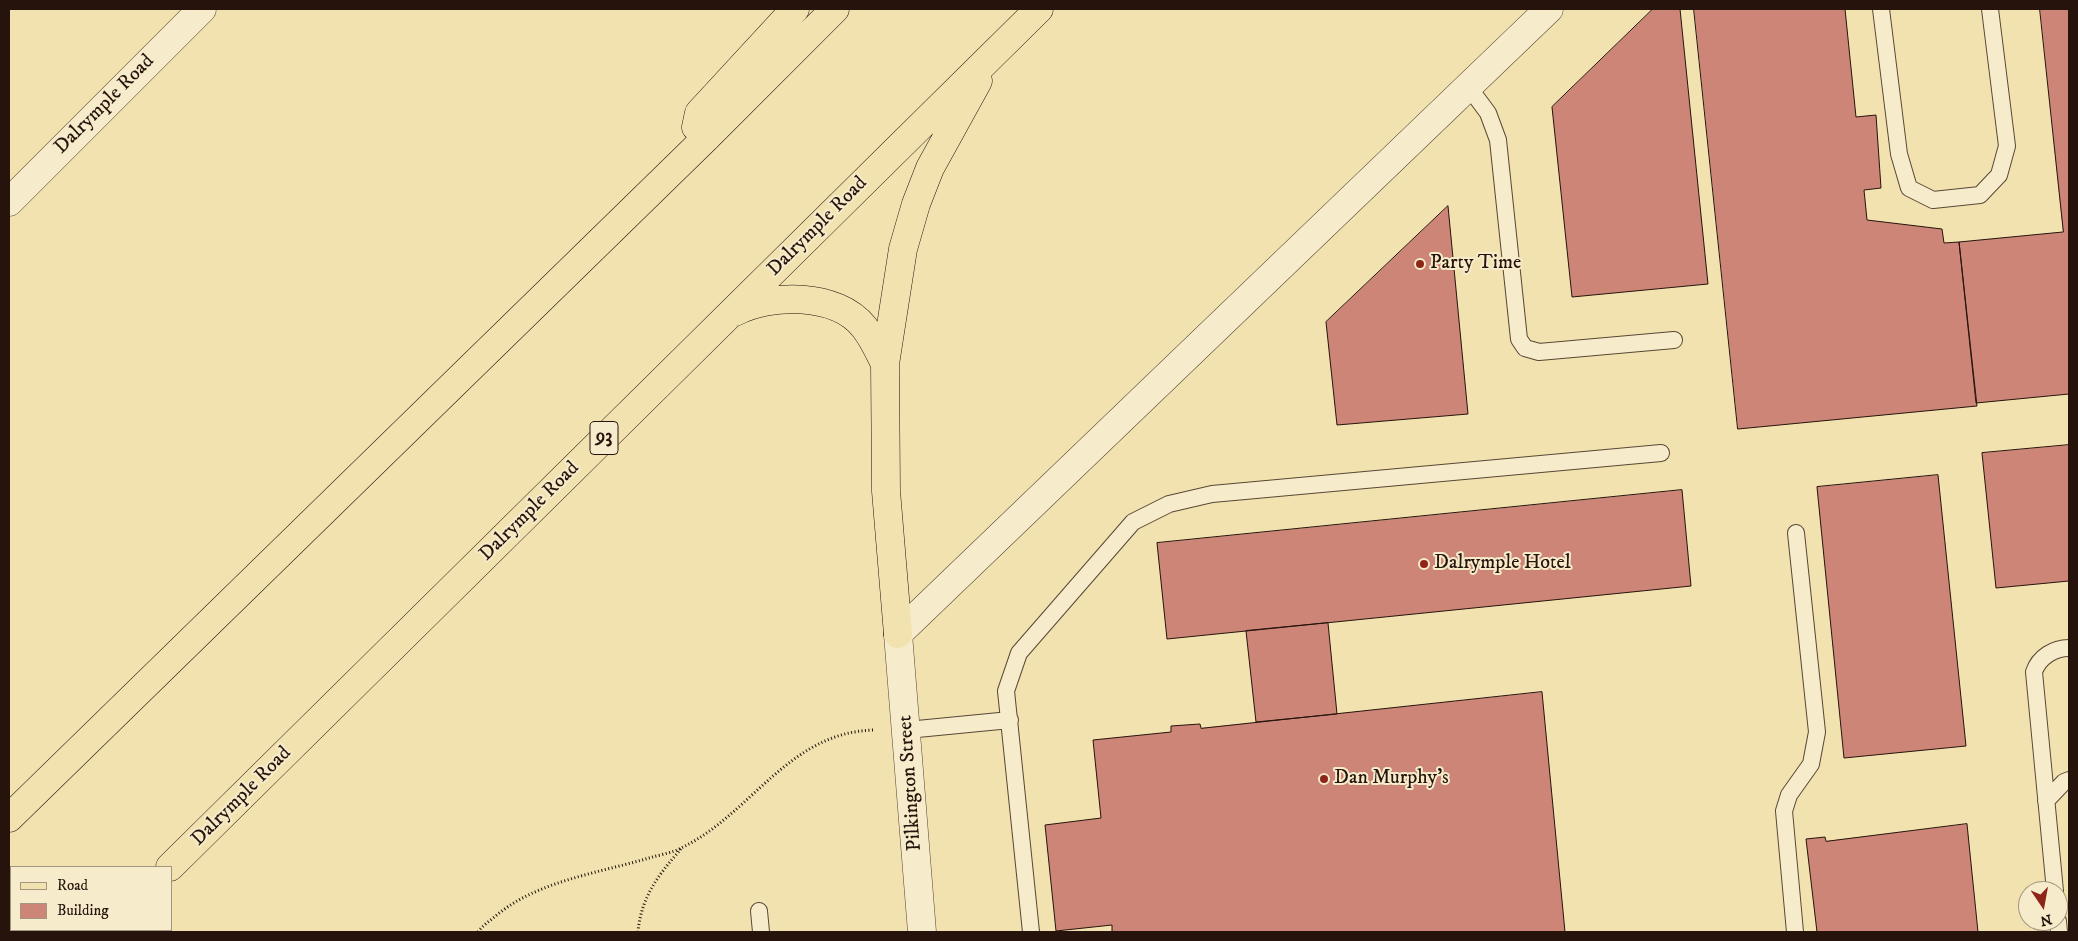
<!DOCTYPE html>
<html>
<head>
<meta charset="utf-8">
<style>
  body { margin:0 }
  #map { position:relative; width:2078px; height:941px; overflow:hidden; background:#f1e2b0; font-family:"IM FELL DW Pica",serif }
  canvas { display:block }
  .frame { position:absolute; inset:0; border:10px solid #26130b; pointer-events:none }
  .legend { position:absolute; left:10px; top:866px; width:162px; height:65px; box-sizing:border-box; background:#f6eccc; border:1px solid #a3957f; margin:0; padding:6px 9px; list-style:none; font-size:15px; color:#26130b }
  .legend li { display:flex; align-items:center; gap:10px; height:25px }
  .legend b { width:25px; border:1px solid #a3957f }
  .north { position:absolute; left:2018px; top:881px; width:50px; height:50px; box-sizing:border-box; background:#f6eccc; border:1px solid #a3957f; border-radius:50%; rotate:168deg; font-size:14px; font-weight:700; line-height:20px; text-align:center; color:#26130b }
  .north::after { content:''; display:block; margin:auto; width:18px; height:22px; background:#8f2418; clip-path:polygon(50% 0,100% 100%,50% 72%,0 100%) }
</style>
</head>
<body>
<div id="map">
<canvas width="2078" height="941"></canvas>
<div class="frame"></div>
<ul class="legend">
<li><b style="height:6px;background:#f1e2b0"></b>Road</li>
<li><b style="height:14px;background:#cc8577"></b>Building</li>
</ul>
<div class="north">N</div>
</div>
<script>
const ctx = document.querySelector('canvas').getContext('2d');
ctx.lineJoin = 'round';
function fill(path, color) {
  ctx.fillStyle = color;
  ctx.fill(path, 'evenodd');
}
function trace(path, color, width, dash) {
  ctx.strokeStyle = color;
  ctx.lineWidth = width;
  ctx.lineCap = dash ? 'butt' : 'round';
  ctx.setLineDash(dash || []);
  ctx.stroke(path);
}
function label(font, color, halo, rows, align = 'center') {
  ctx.font = font + ' "IM FELL DW Pica",serif';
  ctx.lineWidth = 4;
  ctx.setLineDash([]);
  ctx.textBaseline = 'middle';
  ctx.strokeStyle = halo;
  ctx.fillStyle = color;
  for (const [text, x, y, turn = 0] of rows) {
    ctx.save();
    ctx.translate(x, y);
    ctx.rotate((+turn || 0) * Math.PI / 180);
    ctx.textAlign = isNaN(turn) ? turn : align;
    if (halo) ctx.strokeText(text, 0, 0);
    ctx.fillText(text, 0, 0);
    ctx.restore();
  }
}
const building = new Path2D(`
  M1653,9h27l28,275 -136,13 -20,-190z
  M1694,9h151l11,108 20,-2 5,73 -17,2 3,30 75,9 2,14 15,-1 18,164 -239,23z
  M2040,9h29v385l-93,9 -17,-161 104,-10z
  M1448,206l20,208 -131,11 -11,-103z
  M2069,445v136l-73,7 -14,-135z
  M1938,475l28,271 -122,12 -27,-271z
  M1682,490l9,96 -524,53 -10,-96z
  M1328,623l9,91 -81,8 -10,-91z
  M1542,692l23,240h-453v-7l-56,6 -11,-106 56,-7 -8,-78 78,-8v-6l29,-2 1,4z
  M1967,824l11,108h-161l-11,-93 19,-2 1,4z`);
const path = new Path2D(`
  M478,932c5,-7 13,-12 20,-18 41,-33 100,-41 151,-56 10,-3 23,-5 32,-10 70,-33 107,-116 193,-118
  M638,932c3,-35 21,-58 43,-83`);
const service = new Path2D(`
  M1881,9l18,145 10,34 24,12 47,-5 19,-20 8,-29 -17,-137
  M1468,86l20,27 10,27 21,199 6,9 14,4 135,-12
  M907,730l103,-10
  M2046,801l18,-19 5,-2
  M2055,891l-21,-219c5,-15 20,-24 35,-24
  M759,911l2,21
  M2058,921l1,11
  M1031,932l-25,-241 13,-38 114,-131 36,-18 43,-10 449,-41
  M1795,932l-11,-121 5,-16 22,-31 6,-32 -21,-199`);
const minor = new Path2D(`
  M9,202l193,-193
  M898,634l651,-625`);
const tertiary = new Path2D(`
  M898,634l24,298`);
const primary = new Path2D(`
  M707,137l-11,-10 3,-14 96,-104
  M735,312c36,-19 102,-19 129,15 9,11 15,25 21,37
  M898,634l-12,-143 -1,-127 18,-115 13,-45 14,-36 48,-87
  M9,818l698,-681 128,-128
  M170,867l869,-858
  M105,932l2,-2`);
const markers = [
  [1420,264,5,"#8f2418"],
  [1424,564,5,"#8f2418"],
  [1324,779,5,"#8f2418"]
];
const shields = [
  [604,438,28]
];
const shieldNames = [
  ["93",604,438]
];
const streetNames = [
  ["Dalrymple Road",105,105,-45],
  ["Dalrymple Road",818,227,-45],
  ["Dalrymple Road",530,512,-45],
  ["Pilkington Street",911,783,-94],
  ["Dalrymple Road",242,797,-45]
];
const poiNames = [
  ["Party Time",1430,264],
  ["Dalrymple Hotel",1434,564],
  ["Dan Murphy's",1334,779]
];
fill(building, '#cc8577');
trace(building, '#26130b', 1);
trace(service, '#594734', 18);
trace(minor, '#594734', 29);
trace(tertiary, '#594734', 29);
trace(primary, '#26130b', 29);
trace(path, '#26130b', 3, [1, 2.5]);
trace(service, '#f6eccc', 16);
trace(minor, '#f6eccc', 28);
trace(tertiary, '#f6eccc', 28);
trace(primary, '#f1e2b0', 28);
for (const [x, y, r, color] of markers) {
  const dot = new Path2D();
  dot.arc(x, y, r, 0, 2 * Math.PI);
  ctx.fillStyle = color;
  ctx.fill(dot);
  trace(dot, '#f6eccc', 2);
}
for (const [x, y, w] of shields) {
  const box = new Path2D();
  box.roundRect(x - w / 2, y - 16.5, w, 33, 4);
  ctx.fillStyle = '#f6eccc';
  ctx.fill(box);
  trace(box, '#26130b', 1);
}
label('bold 19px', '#26130b', null, shieldNames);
label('20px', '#26130b', '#f6eccc', streetNames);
label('20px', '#26130b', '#f6eccc', poiNames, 'left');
</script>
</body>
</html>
